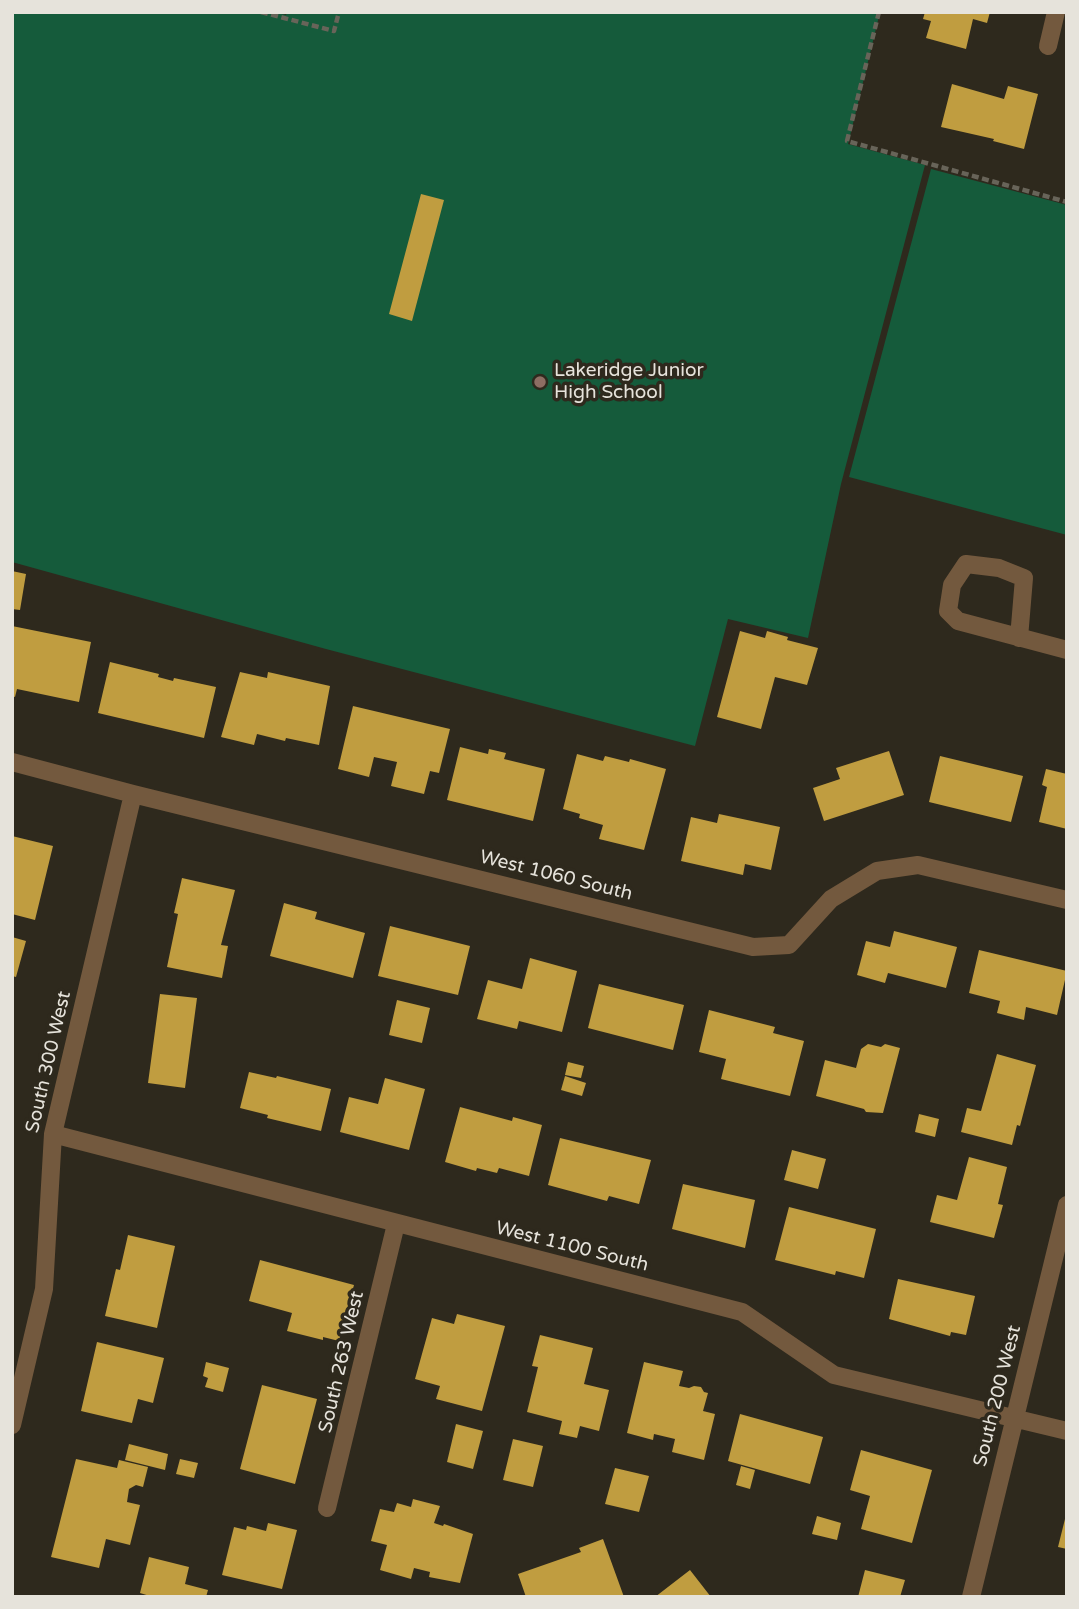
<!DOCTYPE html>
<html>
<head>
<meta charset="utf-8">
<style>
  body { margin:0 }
  #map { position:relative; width:1079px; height:1609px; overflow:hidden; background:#2e291d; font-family:"Varela Round",sans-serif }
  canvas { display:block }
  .frame { position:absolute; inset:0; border:14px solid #e6e3db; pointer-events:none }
</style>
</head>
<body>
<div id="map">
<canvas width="1079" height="1609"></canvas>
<div class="frame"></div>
</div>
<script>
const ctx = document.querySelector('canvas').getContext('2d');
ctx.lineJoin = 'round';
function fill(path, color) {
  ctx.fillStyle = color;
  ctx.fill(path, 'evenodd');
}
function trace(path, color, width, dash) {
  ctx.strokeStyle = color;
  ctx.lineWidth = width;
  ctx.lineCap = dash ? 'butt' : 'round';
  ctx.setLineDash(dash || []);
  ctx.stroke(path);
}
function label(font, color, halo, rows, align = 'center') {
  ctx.font = font + ' "Varela Round",sans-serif';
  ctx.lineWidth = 7;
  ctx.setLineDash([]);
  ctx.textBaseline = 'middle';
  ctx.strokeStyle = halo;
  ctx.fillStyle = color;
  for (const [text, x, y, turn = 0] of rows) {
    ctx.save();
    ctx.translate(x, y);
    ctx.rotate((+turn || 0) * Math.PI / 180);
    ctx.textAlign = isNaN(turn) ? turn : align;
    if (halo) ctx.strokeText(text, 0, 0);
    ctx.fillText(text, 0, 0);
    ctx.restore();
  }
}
const green = new Path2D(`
  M12,12h263l11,3 1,-3h593l-32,132 77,21 -84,319 -33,154 -80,-19 -33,127 -369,-97 -314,-87z
  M931,169l136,36v330l-218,-58z`);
const building = new Path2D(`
  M925,12h65l-3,11 -14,-4 -7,30 -40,-11 5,-17 -8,-2z
  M952,84l52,15 4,-13 30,8 -14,55 -31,-8 1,-2 -53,-12z
  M421,194l23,6 -32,121 -23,-7z
  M12,571l14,3 -6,36 -8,-1z
  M12,626l79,16 -12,60 -62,-13 -2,8 -3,-1z
  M740,631l25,7 2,-7 21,6 -1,3 31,8 -11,37 -32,-8 -14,52 -44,-12z
  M110,662l49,12 -1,3 15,4 1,-3 42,9 -12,51 -106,-25z
  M240,672l27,6 1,-6 62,14 -11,59 -33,-7 -1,3 -28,-7 -3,11 -33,-8z
  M353,706l97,23 -11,44 -9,-2 -6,23 -33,-8 6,-24 -23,-5 -5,20 -31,-8z
  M460,747l28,7 1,-5 17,4 -2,6 41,10 -12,52 -86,-21z
  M889,751l15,44 -80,26 -11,-33 27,-9 -4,-11z
  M577,754l26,7 2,-5 24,6 1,-3 36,10 -22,81 -45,-11 4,-14 -24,-7 1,-4 -17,-5z
  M940,756l83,20 -12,46 -82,-20z
  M1046,769l21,5v55l-28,-7 8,-35 -5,-2z
  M719,814l61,13 -9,43 -26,-6 -2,11 -62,-14 10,-44 26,6z
  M12,836l41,10 -18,74 -23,-6z
  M182,878l53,12 -14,55 7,1 -6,32 -55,-11 11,-53 -4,-1z
  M284,903l33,9 -2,7 50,14 -12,45 -83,-22z
  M390,926l80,20 -12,49 -80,-19z
  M894,931l63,16 -11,41 -58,-15 -3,10 -28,-8 9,-34 24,6z
  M12,937l14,4 -10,36 -4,-1z
  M979,950l88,21 -10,44 -31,-8 -2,13 -27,-7 3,-12 -31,-8z
  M530,958l47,13 -15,61 -43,-11 -2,8 -40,-10 11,-39 34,9z
  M599,984l85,21 -11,45 -85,-22z
  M160,994l37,4 -12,90 -37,-5z
  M397,1000l33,8 -8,35 -33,-8z
  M709,1010l66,17 -2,6 31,8 -14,55 -69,-17 5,-20 -27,-7z
  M868,1044l13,3 4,-3 15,4 -17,65 -17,-1 -2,-3 -48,-13 9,-36 31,8 5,-19z
  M997,1054l39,11 -16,61 -3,-1 -5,20 -51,-13 6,-24 14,3z
  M568,1062l16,4 -3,12 -16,-3z
  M249,1072l27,6 1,-2 54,13 -10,42 -54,-13 1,-3 -28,-7z
  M565,1076l21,7 -4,13 -21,-6z
  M385,1078l40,11 -16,61 -69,-18 9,-35 29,7z
  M460,1107l52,14 1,-4 29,8 -13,51 -30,-8 -2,5 -20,-5 -1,3 -31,-9z
  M919,1114l20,5 -4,18 -20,-5z
  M560,1138l91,22 -12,44 -30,-8 -2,5 -59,-16z
  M792,1150l34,9 -8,30 -34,-9z
  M969,1157l38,10 -9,37 5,1 -9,33 -64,-16 7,-27 20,5z
  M683,1184l72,16 -10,48 -73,-19z
  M789,1207l87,22 -12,49 -28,-7 -1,4 -60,-15z
  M128,1235l47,11 -18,82 -52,-12 11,-47 4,1z
  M260,1260l94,25 -15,56 -16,-4v3l-36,-9 5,-18 -43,-12z
  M898,1279l77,17 -9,39 -15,-3 -1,4 -61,-17z
  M457,1314l48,12 -23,85 -46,-12 4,-13 -25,-7 17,-61 22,6z
  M540,1335l53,13 -9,36 25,6 -10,41 -19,-5 -3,12 -18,-4 3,-13 -35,-9 11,-45 -6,-1z
  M97,1342l67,16 -11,45 -15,-4 -6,24 -51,-12z
  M206,1362l23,6 -6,24 -18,-5 3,-9 -5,-2z
  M644,1362l39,9 -4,15 10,2 5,-2 7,1 3,5 4,1 -5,18 12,3 -11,46 -32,-8 3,-13 -21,-5 -1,6 -26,-7z
  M262,1385l55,14 -22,85 -55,-15z
  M740,1414l83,23 -13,47 -82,-23z
  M456,1424l27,7 -10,38 -26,-7z
  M513,1439l30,7 -10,41 -30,-7z
  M129,1444l39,10 -3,16 -40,-10z
  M861,1450l71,20 -20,73 -51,-14 9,-33 -20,-6z
  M76,1459l41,9 2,-8 29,7 -5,20 -7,-2 -7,4 -2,13 13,3 -10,40 -24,-6 -7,29 -48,-11z
  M180,1459l18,4 -4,15 -18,-4z
  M741,1466l14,4 -5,19 -14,-4z
  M615,1468l34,8 -10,36 -34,-8z
  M413,1499l27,7 -6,17 9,3 1,-2 29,10 -13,49 -31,-6 1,-5 -16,-4 -3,11 -31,-9 7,-25 -16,-4 9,-32 14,3 3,-9 14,4z
  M1066,1515l1,1v33l-9,-2z
  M817,1516l24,7 -4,17 -25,-6z
  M268,1523l29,7 -15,59 -60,-14 12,-48 12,3 1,-4 19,5z
  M603,1539l21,58h-98l-8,-23 63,-22 -2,-4z
  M149,1557l40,10 -4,17 23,6 -2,7h-53l-13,-4z
  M690,1570l21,27h-56z
  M865,1570l40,10 -5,17h-42z`);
const path = new Path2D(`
  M261,12l73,19 5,-19
  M879,12l-32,129 220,61`);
const minor = new Path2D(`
  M1048,46l8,-34
  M1019,638l5,-60 -25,-10 -33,-4 -14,21 -4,26 10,10 109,29
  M12,762l121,32 620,153 36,-2 42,-46 46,-28 41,-6 149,35
  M53,1134l689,178 92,63 233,56
  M12,1425l32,-136 9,-155 80,-340
  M327,1508l69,-284
  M971,1597l96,-392`);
const markers = [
  [540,382,7,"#8d6e63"]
];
const poiNames = [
  ["Lakeridge Junior",554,371],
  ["High School",554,393]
];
const streetNames = [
  ["West 1060 South",556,876,14],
  ["South 300 West",49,1062,-77],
  ["West 1100 South",572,1247,14],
  ["South 263 West",342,1362,-77],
  ["South 200 West",998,1396,-76]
];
fill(green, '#155b3b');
fill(building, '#c09d40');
trace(path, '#686459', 4.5, [7, 3.5]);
trace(minor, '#73593e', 18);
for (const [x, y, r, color] of markers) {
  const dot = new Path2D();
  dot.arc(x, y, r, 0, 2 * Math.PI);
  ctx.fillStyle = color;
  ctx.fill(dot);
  trace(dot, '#2e291d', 2.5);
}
label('19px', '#e6e3db', '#2e291d', poiNames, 'left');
label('19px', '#e6e3db', '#2e291d', streetNames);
</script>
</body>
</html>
